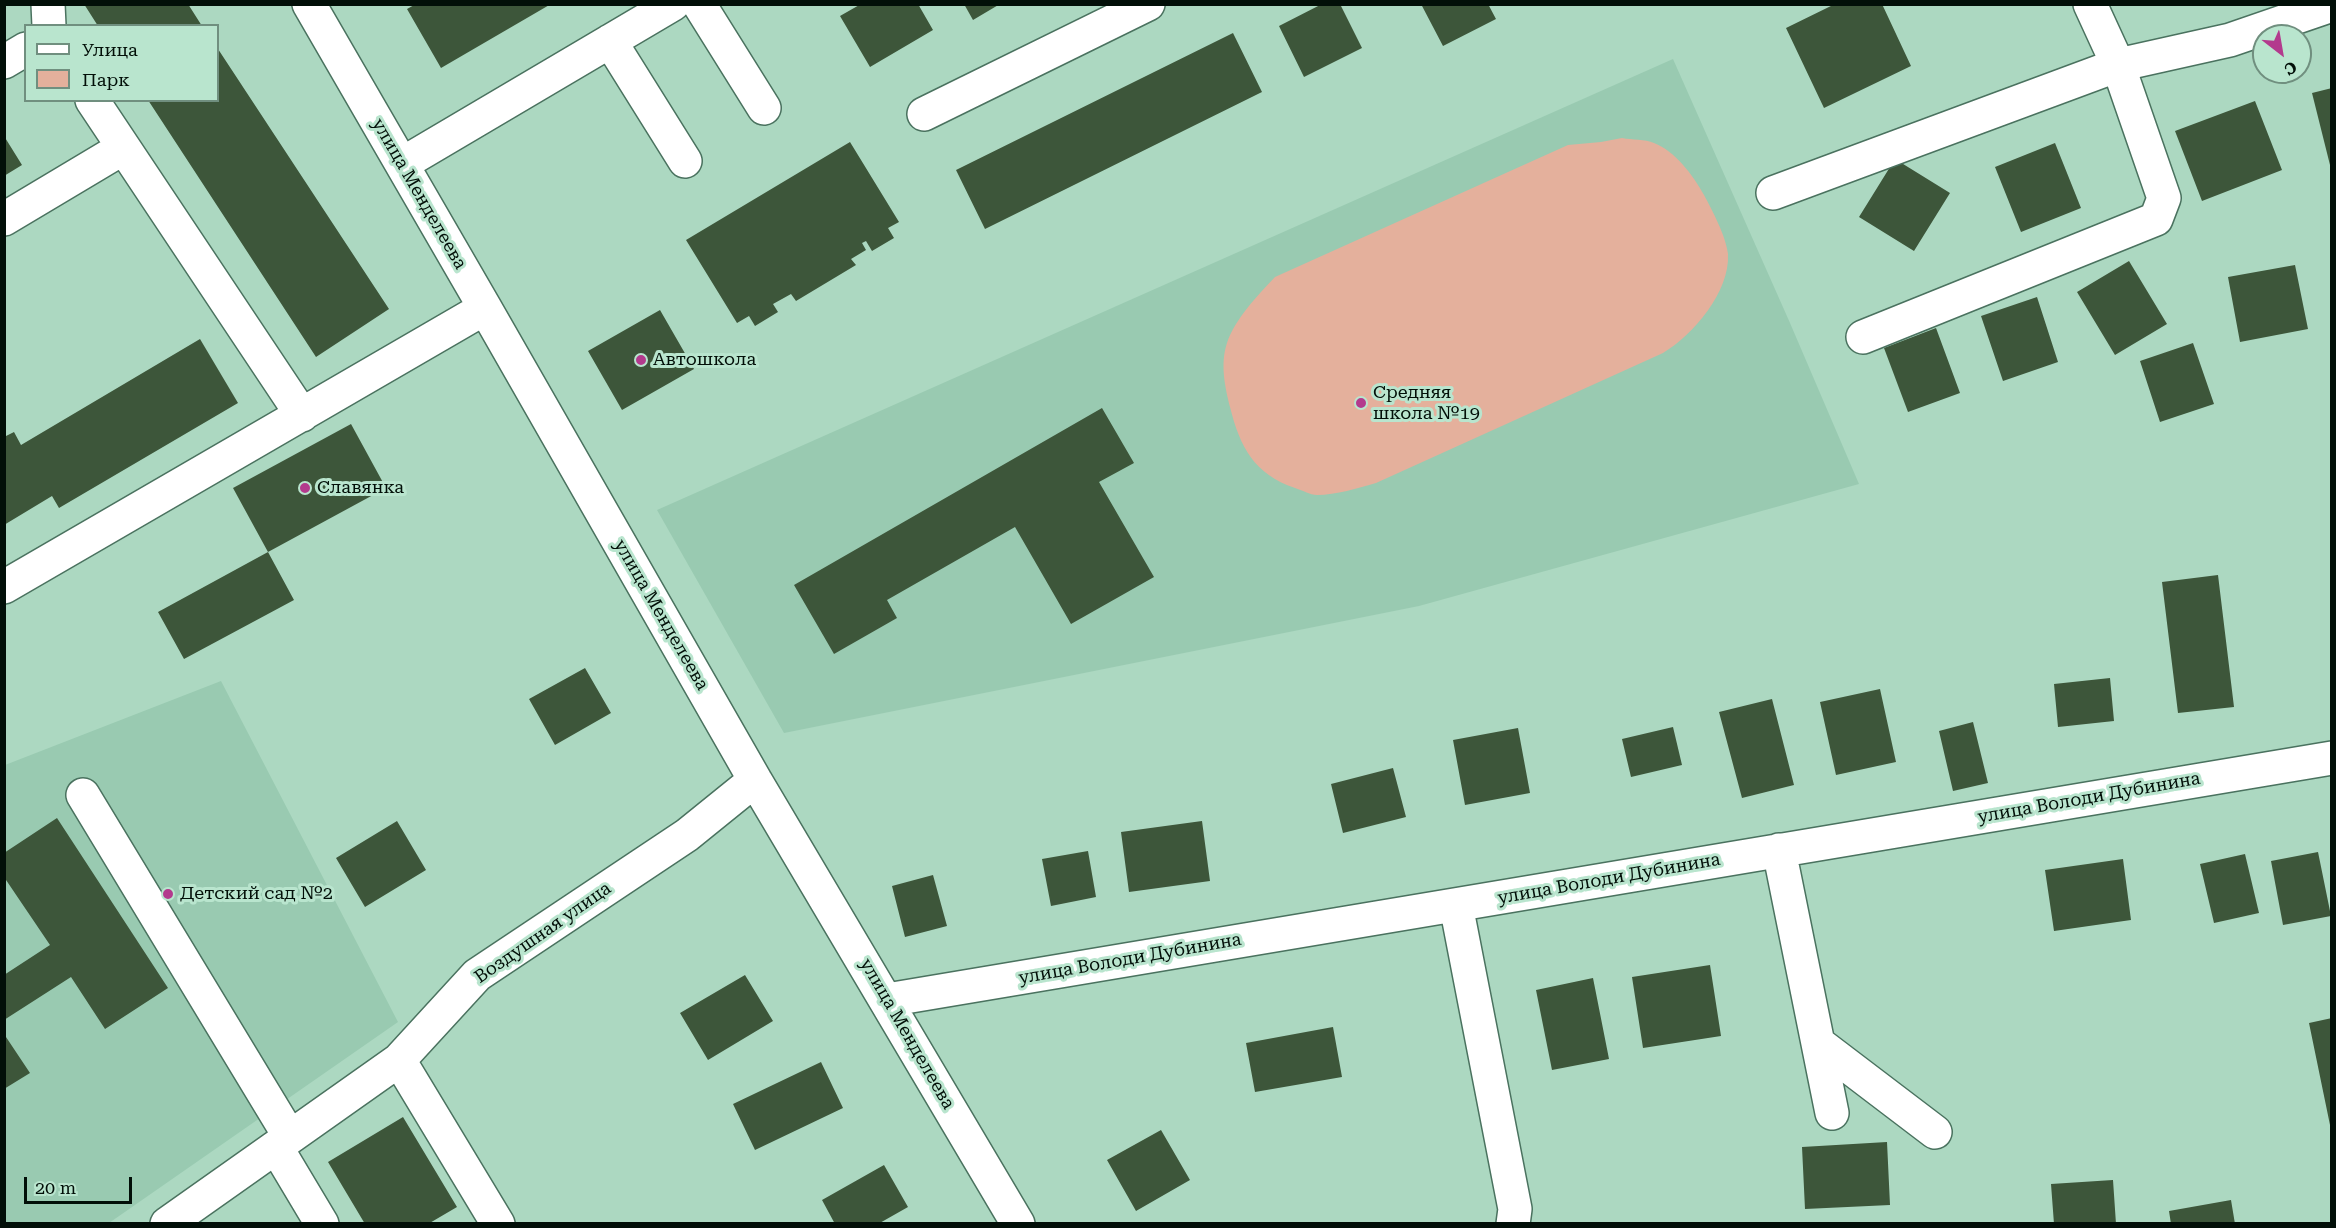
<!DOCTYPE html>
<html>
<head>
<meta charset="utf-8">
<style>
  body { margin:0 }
  #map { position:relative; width:2336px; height:1228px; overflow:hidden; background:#acd8c1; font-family:"Roboto Serif",serif }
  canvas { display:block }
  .frame { position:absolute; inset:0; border:6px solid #020f08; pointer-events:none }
  .legend { position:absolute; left:24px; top:24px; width:195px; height:78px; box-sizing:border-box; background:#b9e5ce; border:2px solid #708f7f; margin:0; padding:8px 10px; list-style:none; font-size:18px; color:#020f08 }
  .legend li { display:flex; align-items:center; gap:12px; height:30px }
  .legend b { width:30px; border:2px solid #708f7f }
  .north { position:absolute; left:2252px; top:24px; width:60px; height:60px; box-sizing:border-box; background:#b9e5ce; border:2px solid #708f7f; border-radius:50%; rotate:149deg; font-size:16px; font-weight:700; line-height:24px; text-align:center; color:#020f08 }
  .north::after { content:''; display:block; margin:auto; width:21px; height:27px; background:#b33a8d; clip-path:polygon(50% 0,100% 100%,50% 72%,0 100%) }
  .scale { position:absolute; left:24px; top:1177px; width:108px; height:27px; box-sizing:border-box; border:3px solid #020f08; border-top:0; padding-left:8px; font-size:18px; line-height:21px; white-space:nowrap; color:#020f08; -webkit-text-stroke:4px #b9e5ce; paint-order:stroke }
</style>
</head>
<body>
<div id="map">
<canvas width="2336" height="1228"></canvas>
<div class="frame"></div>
<ul class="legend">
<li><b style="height:8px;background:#fff"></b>Улица</li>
<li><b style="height:16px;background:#e4b09c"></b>Парк</li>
</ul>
<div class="north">С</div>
<div class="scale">20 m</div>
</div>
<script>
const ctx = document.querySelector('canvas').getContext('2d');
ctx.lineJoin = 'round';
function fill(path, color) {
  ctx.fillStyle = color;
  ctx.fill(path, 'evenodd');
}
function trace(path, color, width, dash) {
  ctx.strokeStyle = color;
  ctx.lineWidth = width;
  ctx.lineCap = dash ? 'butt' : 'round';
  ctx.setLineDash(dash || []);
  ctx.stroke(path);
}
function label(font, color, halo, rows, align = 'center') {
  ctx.font = font + ' "Roboto Serif",serif';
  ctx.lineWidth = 6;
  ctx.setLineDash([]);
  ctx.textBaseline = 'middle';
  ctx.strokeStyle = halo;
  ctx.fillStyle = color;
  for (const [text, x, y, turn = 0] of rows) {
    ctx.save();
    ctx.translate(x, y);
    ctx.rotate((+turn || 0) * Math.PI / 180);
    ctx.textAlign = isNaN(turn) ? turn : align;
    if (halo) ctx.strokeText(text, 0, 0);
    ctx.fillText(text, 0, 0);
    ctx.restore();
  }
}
const built = new Path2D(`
  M1673,59l117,264 69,161 -440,122 -635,127 -127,-223z
  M221,681l177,341 -289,201 -104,1v-459z`);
const green = new Path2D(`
  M1622,138c10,2 23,1 32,5 21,8 39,32 50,52 8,15 22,41 24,59 2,38 -35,81 -65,99l-287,130c-18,5 -40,12 -59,12 -7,0 -15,-5 -22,-7 -41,-14 -55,-41 -65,-81 -5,-20 -10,-43 -3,-64 8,-24 31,-48 48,-66l293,-132 33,-3z`);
const building = new Path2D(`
  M84,4h104l14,22h-104z
  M416,4h135l-110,64 -34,-59z
  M861,4h57l15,26 -63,37 -30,-51z
  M964,4h36l-27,16z
  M1322,4h18l22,44 -58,29 -25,-51z
  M1421,4h67l8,15 -53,27z
  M1835,4h47l29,62 -87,42 -38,-80z
  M1233,33l29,59 -277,137 -29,-59z
  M218,49l171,260 -73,48 -168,-257h70z
  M2332,88v81h-1l-19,-76z
  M2255,101l27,69 -80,31 -27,-70z
  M4,136l18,29 -18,11z
  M850,142l49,80 -11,6 6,10 -22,13 -6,-10 -4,2 4,7 -15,9 5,6 -60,36 -5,-7 -18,10 5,8 -23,14 -6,-10 -12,7 -51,-83z
  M2055,143l26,65 -60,24 -26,-65z
  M1895,159l55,34 -36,58 -55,-34z
  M2129,261l38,63 -52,31 -38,-63z
  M2295,265l13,64 -68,13 -12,-65z
  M2037,297l21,65 -55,19 -22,-65z
  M660,310l34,59 -72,41 -34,-59z
  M1936,328l24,65 -52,19 -24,-64z
  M200,339l38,64 -179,105 -7,-12 -48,29v-88l10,-5 7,13z
  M2193,343l21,61 -54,18 -20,-61z
  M1102,408l32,55 -35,19 55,95 -83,47 -56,-97 -128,73 10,18 -63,36 -40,-69z
  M351,424l35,64 -118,64 -35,-64z
  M268,552l26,48 -110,59 -26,-47z
  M2218,575l16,132 -56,6 -16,-131z
  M585,668l26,45 -56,32 -26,-46z
  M2110,678l4,43 -56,6 -4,-43z
  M1880,689l16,73 -60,13 -16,-73z
  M1772,699l22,86 -52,13 -23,-86z
  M1973,722l15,61 -35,8 -14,-60z
  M1673,727l9,38 -51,12 -9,-38z
  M1518,728l12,65 -65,12 -12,-65z
  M1393,768l13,49 -63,16 -12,-49z
  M57,818l111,170 -63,41 -34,-52 -67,43v-45l46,-30 -46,-68v-24z
  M397,821l29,49 -61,37 -29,-49z
  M1202,821l8,60 -81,11 -8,-60z
  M1088,851l8,46 -45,9 -9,-47z
  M2318,852l13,64 -48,9 -12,-64z
  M2245,854l14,59 -45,10 -14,-59z
  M2123,859l8,61 -77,11 -9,-61z
  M933,875l14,51 -42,11 -13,-51z
  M1710,965l11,71 -78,12 -11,-71z
  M745,975l28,46 -65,39 -28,-47z
  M1593,978l16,81 -57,11 -16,-80z
  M2332,1018v107h-2l-21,-102z
  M1333,1027l9,50 -87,15 -9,-49z
  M4,1034l26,39 -26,16z
  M821,1062l22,46 -88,42 -22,-46z
  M403,1117l54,90 -29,17h-63l-37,-62z
  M1161,1130l29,50 -54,31 -29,-51z
  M1887,1142l3,63 -85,4 -3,-62z
  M884,1165l24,42 -30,17h-43l-13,-24z
  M2113,1180l3,44h-62l-3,-40z
  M2231,1200l4,24h-64l-2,-13z`);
const minor = new Path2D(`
  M48,4l1,22
  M309,4l176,304 270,472 263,444
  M699,4l65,104
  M610,41l75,120
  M4,62l22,-13
  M92,100l210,315
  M924,114l224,-110
  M402,164l271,-160
  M1773,193l345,-128 112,-25 102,-35
  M4,219l119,-71
  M1863,337l293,-118 8,-21 -46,-133 -28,-61
  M4,587l481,-279
  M83,795l207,342
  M1779,850l53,263
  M1456,905l59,304 -2,15
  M887,1000l1445,-242
  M1818,1043l117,89
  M399,1060l99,164
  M276,1147l46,77
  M167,1224l232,-164 78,-85 210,-140 68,-55`);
const markers = [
  [641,360,6,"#b33a8d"],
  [1361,403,6,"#b33a8d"],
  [305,488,6,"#b33a8d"],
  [168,894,6,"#b33a8d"]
];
const streetNames = [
  ["улица Менделеева",419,194,60],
  ["улица Менделеева",661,615,60],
  ["улица Володи Дубинина",2089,798,-10],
  ["улица Володи Дубинина",1609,879,-10],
  ["Воздушная улица",543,933,-35],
  ["улица Володи Дубинина",1130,959,-10],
  ["улица Менделеева",907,1034,60]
];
const poiNames = [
  ["Автошкола",653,360],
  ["Средняя",1373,393],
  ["школа №19",1373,414],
  ["Славянка",317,488],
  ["Детский сад №2",180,894]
];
fill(built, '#99cab1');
fill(green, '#e4b09c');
fill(building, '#3d563a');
trace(minor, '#4a725f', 36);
trace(minor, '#fff', 33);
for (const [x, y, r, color] of markers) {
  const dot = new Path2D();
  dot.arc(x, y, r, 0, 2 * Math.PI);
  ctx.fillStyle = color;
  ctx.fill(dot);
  trace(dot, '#b9e5ce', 2);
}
label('18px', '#020f08', '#b9e5ce', streetNames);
label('18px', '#020f08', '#b9e5ce', poiNames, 'left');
</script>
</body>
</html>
